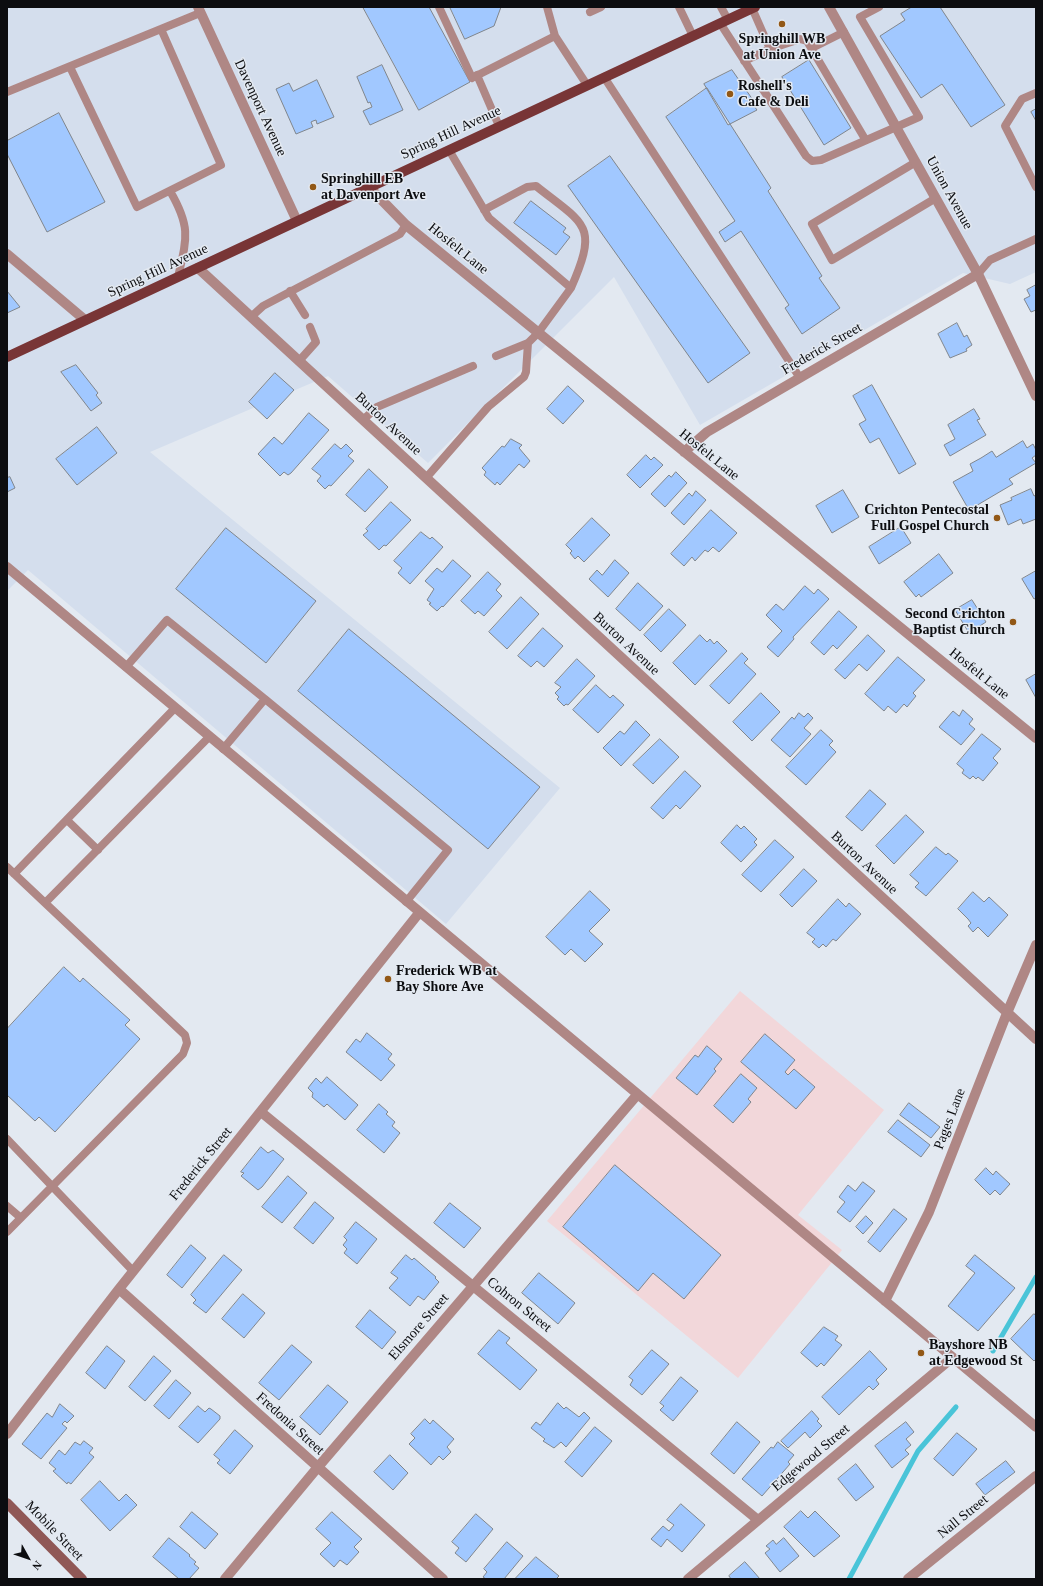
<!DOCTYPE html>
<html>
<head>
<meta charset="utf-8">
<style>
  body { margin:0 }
  #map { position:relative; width:1043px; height:1586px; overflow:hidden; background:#e3e9f1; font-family:"Times New Roman",serif }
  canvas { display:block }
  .frame { position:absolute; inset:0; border:8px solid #0c0d10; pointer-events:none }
  .north { position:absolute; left:8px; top:1538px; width:40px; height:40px; -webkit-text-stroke:3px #e3e9f1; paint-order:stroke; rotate:130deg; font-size:11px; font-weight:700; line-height:16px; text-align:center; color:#0c0d10 }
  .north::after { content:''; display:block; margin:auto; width:14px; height:18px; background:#0c0d10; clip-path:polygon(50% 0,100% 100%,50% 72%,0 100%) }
</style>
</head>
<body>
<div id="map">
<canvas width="1043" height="1586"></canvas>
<div class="frame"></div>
<div class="north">N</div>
</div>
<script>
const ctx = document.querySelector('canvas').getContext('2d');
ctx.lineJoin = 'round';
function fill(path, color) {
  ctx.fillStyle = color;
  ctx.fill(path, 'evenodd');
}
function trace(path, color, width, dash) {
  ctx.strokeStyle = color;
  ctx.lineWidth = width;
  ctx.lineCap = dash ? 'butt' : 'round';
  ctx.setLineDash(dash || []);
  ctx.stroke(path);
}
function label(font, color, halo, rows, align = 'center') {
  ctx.font = font + ' "Times New Roman",serif';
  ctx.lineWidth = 3;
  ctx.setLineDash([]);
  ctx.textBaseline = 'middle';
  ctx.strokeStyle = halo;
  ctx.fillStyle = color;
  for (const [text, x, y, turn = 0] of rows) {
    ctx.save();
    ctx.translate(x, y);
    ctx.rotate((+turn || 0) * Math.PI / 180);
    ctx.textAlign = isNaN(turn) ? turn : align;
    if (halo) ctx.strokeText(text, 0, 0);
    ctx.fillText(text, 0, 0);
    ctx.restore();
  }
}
const built = new Path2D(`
  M7,7h1029v265l-26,12 -47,-11 -263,152 -86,-148 -186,186 -100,-87 -178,76 410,336 -114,136 -418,-354 -21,21z`);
const industrial = new Path2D(`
  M740,991l144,119 -86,105 44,35 -104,128 -191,-157z`);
const stream = new Path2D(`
  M993,1351l43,-74
  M849,1579l69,-128 38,-44`);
const building = new Path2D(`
  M363,7h66l41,75 -51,28z
  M450,7h51l-7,19 -29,13z
  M912,7h28l65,98 -34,22 -29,-43 -21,14 -41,-62 25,-16 -4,-6z
  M809,60l42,68 -27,17 -42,-68z
  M382,65l21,45 -33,15 -7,-14 9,-4 -2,-5 -2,1 -11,-26z
  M732,70l21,30 -2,2 6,8 -29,15 -24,-41z
  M317,80l17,37 -17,7 -1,-4 -3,1 -2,1 2,5 -17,7 -20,-45 13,-6 4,8z
  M707,88l64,100 -3,3 54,85 -3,2 21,30 -38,26 -17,-26 4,-3 -48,-74 -16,11 -6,-10 16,-11 -69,-104z
  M1036,109v12l-5,-9z
  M59,113l46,89 -58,30 -40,-78v-13z
  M610,156l140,197 -42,30 -140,-197z
  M531,201l35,27 -3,4 7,5 -14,18 -42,-32z
  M1036,285v25l-5,2 -7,-13 6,-3 -3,-6z
  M7,291l13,16 -13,6z
  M957,323l7,14 3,-2 5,10 -6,4 1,2 -17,7 -12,-24z
  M76,365l22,28 -2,2 6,8 -11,8 -30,-39z
  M275,373l19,17 -27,29 -18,-17z
  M872,385l44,79 -17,10 -20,-36 -9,5 -11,-19 7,-4 -13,-24z
  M568,386l16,15 -21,23 -16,-15z
  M974,409l6,10 -3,1 9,15 -36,21 -6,-11 11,-6 -7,-14z
  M309,413l20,17 -38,43 -3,2 -4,-3 -4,4 -22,-22 16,-17 8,7z
  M97,427l20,26 -40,32 -21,-26z
  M511,439l11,6 -3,3 11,13 -6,7 -5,-4 -19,21 -3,-3 -2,3 -11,-10 2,-3 -4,-4 20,-22 2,1z
  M1023,441l4,7 6,-4 3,6v5l-4,3 4,5 -27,16 4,5 -44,26 -16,-28 20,-11 -3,-7 11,-6 11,-7 4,6z
  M335,444l6,5 5,-5 7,7 -5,5 6,5 -23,25 -2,-1 -4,4 -8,-8 4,-5 -9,-7z
  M646,455l5,5 3,-3 9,8 -23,23 -13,-13z
  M369,469l19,18 -23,25 -19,-17z
  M676,472l11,11 -22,24 -14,-13 18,-19 2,2z
  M10,477l5,11 -8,4v-14z
  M1031,489l3,7 2,-1v24l-13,5 -2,-5 -13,6 -8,-20 12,-5 -1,-2z
  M843,490l16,27 -27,16 -16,-27z
  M696,491l10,9 -22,25 -13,-12 18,-20 3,3z
  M391,502l20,18 -25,26 -2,-1 -5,5 -16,-15 5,-4 -2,-2z
  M711,510l26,23 -18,19 -6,-5 -5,5 -3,-2 -10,11 -3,-4 -8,9 -13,-12z
  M592,518l18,17 -26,27 -6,-6 -3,3 -5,-6 2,-2 -6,-6z
  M901,527l10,16 -32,21 -10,-17z
  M226,528l90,73 -50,62 -90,-74z
  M421,532l9,7 2,-2 11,10 -33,37 -12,-11 4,-5 -8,-7z
  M939,554l14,19 -32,24 -2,-3 -3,3 -12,-15z
  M453,560l18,16 -28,31 -1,-1 -5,5 -8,-7 2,-1 -4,-3 7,-11 -9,-8 12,-13 5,4z
  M615,560l14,13 -21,24 -19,-18 8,-9 5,5z
  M1036,571v27l-2,1 -12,-20z
  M488,572l13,12 -5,6 6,6 -18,20 -6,-5 -3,3 -14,-13z
  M638,583l25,23 -23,25 -24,-22z
  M805,586l9,8 4,-5 11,10 -36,38 1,2 -16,18 -11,-10 15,-16 -16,-16 10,-11 7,6z
  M521,597l18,17 -32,35 -18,-17z
  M972,600l14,22 -17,11 -14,-23z
  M669,609l17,16 -25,27 -17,-17z
  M839,611l18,16 -20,22 -4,-4 -9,10 -13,-12z
  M543,628l20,18 -19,21 -7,-6 -6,6 -13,-11z
  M349,629l191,158 -52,62 -190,-158z
  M700,635l7,7 3,-3 4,5 3,-3 10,10 -32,34 -22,-22z
  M868,635l17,16 -18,20 -8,-7 -14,15 -10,-9z
  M742,653l6,6 -4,4 12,11 -27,30 -19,-18z
  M898,657l27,23 -12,13 3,3 -9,11 -3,-3 -8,9 -8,-7 -4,5 -19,-17z
  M577,659l18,17 -27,29 -2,-1 -2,2 -7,-7 2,-2 -4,-4 6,-6 -6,-4z
  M1036,674v24l-10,-18z
  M596,685l14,13 3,-3 11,10 -26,28 -25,-23z
  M761,693l19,19 -28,29 -19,-19z
  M963,710l10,9 -4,5 6,5 -14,16 -22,-18 14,-16 6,5z
  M799,713l5,4 4,-4 5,5 -9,10 7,6 -21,23 -19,-17 21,-23 2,2z
  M636,721l14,14 -29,31 -18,-18 17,-17 4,3z
  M821,730l12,11 -4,4 7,7 -30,33 -20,-18z
  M982,734l19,15 -8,9 5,5 -15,18 -5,-4 -2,2 -3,-3 -3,3 -8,-6 2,-3 -7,-6z
  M660,739l19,18 -26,27 -20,-19z
  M685,771l16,15 -21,23 -4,-4 -13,14 -12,-11z
  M870,790l16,14 -24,27 -16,-14z
  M906,815l18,17 -30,32 -18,-18z
  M737,825l4,4 3,-3 13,13 -3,3 3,3 -16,17 -20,-19z
  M775,840l19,17 -33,35 -19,-17z
  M936,847l10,8 2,-2 10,8 -32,35 -11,-9 4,-4 -9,-8z
  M804,869l13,12 -25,26 -12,-12z
  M590,891l20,19 -21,21 14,13 -18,18 -14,-13 -6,6 -19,-18z
  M973,892l11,10 5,-5 19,18 -20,22 -10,-10 -5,5 -5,-6 3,-3 -3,-4 -10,-10z
  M838,899l8,8 3,-4 12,11 -25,27 -3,-2 -7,8 -3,-3 -4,4 -7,-6 3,-3 -8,-6z
  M64,967l16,15 3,-4 47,42 -5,5 15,14 -85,93 -16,-15 -4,4 -28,-26v-66z
  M367,1033l25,21 -4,5 7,6 -14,16 -35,-29 10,-13 4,3z
  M765,1034l30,26 -10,12 3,3 6,-6 21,18 -19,22 -55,-47z
  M707,1046l15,13 -8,10 2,2 -19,24 -21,-17 19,-23 3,2z
  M741,1074l16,14 -9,11 3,3 -18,21 -19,-17z
  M327,1077l31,28 -13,15 -18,-16 -3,3 -12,-10 1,-4 -5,-5 8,-10 5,5z
  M909,1103l31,24 -9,11 -31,-23z
  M379,1104l9,8 -2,2 9,8 -3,4 8,7 -16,20 -27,-23z
  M898,1120l32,25 -9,12 -33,-25z
  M261,1147l7,6 5,-3 11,9 -22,28 -4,3 -17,-14 3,-3 -3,-1z
  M615,1165l106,90 -37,44 -31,-26 -15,18 -75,-64z
  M986,1168l7,7 3,-4 14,13 -10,11 -5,-5 -5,5 -15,-15z
  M288,1176l19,17 -25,30 -20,-16z
  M863,1182l12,9 -25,31 -13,-10 8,-10 -6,-5 9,-12 7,6z
  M315,1202l19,16 -21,26 -19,-16z
  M450,1203l31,25 -17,20 -30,-25z
  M894,1209l13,10 -27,33 -12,-10z
  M866,1216l7,7 -10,11 -7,-7z
  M356,1222l21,17 -20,25 -13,-11 3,-4 -4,-4 4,-5 -3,-3z
  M191,1245l15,13 -24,30 -15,-13z
  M224,1255l18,15 -36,43 -13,-10 3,-3 -5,-5z
  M406,1255l6,5 2,-2 22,19 -1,1 4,4 -15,18 -6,-4 -8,10 -21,-18 9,-10 -7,-5z
  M975,1255l40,33 -37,43 -30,-25 27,-33 -9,-7z
  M539,1273l36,30 -17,21 -36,-31z
  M243,1294l22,19 -21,25 -22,-19z
  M370,1310l26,22 -14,17 -26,-22z
  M1034,1314l2,1v44l-2,2 -23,-22z
  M824,1327l14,9 -3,4 7,5 -18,21 -3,-3 -4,4 -16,-14z
  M499,1330l11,8 -4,5 31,27 -17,20 -42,-36z
  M292,1345l20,17 -33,38 -20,-17z
  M107,1346l18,15 -20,28 -19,-16z
  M652,1350l17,14 -27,31 -12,-10 3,-5 -4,-3z
  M870,1351l17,18 -11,11 3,4 -6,6 -4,-4 -30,29 -17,-18z
  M154,1356l17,15 -26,30 -16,-14z
  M681,1377l17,14 -25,30 -13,-11 4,-4 -4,-3z
  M176,1380l15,13 -22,26 -15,-13z
  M328,1385l20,17 -28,33 -20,-18z
  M558,1403l6,6 2,-2 13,10 5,-5 6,6 -24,29 -5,-5 -7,6 -11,-7 2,-2 -14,-11 5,-6 4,3z
  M60,1404l14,12 -7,7 -2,-2 -3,3 5,4 -26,31 -19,-15 25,-31 5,4z
  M198,1406l7,6 4,-4 2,1 9,7v3l-22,24 -19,-16z
  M812,1411l7,8 -2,2 5,5 -12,12 -5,-6 -17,16 -7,-7z
  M425,1419l5,5 3,-4 21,19 -7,8 4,5 -8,8 -4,-4 -8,9 -22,-21 6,-6 -4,-4z
  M737,1422l23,20 -26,32 -23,-20z
  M906,1422l8,10 -8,7 5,6 -6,5 4,4 -17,14 -17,-22z
  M595,1427l17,14 -30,36 -17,-15z
  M235,1430l18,16 -23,28 -13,-11 3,-3 -6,-5z
  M957,1433l20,16 -24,27 -19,-17z
  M84,1441l9,7 -4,5 5,4 -23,27 -3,-2 -1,2 -14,-13 3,-2 -7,-6 10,-13 6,5 10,-13 5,3z
  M778,1442l16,13 -6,7 2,2 -28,32 -20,-17 29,-32 2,1z
  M390,1455l18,18 -15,17 -19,-18z
  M1006,1461l9,11 -30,23 -9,-11z
  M856,1464l18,23 -18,14 -18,-22z
  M100,1481l19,20 7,-7 11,11 -27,26 -29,-31z
  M681,1504l24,21 -23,27 -15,-13 -6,8 -10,-8 12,-13 6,5 5,-6 -7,-5z
  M801,1511l7,7 7,-7 25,25 -26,21 -30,-30z
  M192,1512l26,22 -13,15 -25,-22z
  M332,1512l30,27 -8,8 5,5 -12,13 -7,-5 -6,7 -14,-13 11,-11 -15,-14z
  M476,1514l17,15 -27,33 -11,-9 4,-5 -7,-6z
  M169,1538l21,17 -1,1 7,6 -2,2 5,4 -10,11h-10l-26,-22z
  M784,1538l15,18 -19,16 -15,-19 5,-4 -4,-3 7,-6 3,4z
  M507,1542l16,14 -19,23h-18l-3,-2 4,-5 -3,-3z
  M536,1557l23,19 -3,3h-41z
  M745,1562l9,10 6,7h-29l-2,-3z`);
const lane = new Path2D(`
  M439,7l33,71 83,-42 32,49
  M547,7l8,29
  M679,7l14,29
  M721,7l7,13
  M752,8l18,41 30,-10 7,2 58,98
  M590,12l11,-5
  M720,23l86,133 6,5 9,-1 98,-43 -59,-100 19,-10
  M812,48l32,-16
  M744,61l26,-12
  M70,67l67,140 84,-42 -60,-136
  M477,75l22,51
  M604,77l196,301
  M7,92l193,-79
  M1036,93l-14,6 -17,27 31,61
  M916,162l-104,62 20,36 104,-62
  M170,191c21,36 17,47 8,86
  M484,210l43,-23 9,-1c49,39 63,38 35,102
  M978,274l12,-14 46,-21
  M290,291l15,24
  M251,317l12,-11 137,-72 6,-9
  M496,356l32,-13
  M299,361l17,-19 -6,-15
  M363,420l14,-13 96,-41
  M426,478l62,-71 36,-30 2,-5 2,-29 10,-10 33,-45 -82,-70 -40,-68
  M126,667l41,-47 98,79 -42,50
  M265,699l183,151 -42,52
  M67,820l31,30
  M7,867l178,168 2,8 -4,11 -176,178
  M14,874l161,-166
  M45,903l164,-166
  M7,1139l126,132
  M7,1206l14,12`);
const street = new Path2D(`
  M198,7l99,214
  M829,7l149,267 58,122
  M369,187l37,38 630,513
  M7,254l78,66
  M198,268l838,771
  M684,452l23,-20 271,-158
  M7,567l1029,860
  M261,1112l497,408
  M119,1289l324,290
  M885,1301l44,-89 78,-199 29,-68
  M7,1434l112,-145 300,-376
  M225,1579l93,-112 319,-372
  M688,1579l264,-221
  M908,1579l128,-103`);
const secondary = new Path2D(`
  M7,1503l75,76`);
const primary = new Path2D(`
  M7,357l748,-350`);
const markers = [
  [782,24,4,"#925816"],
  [730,94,4,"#925816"],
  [313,187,4,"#925816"],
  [997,518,4,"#925816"],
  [1013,622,4,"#925816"],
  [388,979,4,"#925816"],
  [921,1353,4,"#925816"]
];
const poiNames = [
  ["Springhill WB",782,39,"center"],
  ["at Union Ave",782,55,"center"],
  ["Roshell's",738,86],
  ["Cafe & Deli",738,102],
  ["Springhill EB",321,179],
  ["at Davenport Ave",321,195],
  ["Crichton Pentecostal",989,510,"right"],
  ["Full Gospel Church",989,526,"right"],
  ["Second Crichton",1005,614,"right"],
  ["Baptist Church",1005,630,"right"],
  ["Frederick WB at",396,971],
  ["Bay Shore Ave",396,987],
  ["Bayshore NB",929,1345],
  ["at Edgewood St",929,1361]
];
const streetNames = [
  ["Davenport Avenue",260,108,65],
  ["Spring Hill Avenue",451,133,-25],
  ["Union Avenue",949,193,61],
  ["Hosfelt Lane",458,249,39],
  ["Spring Hill Avenue",158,271,-25],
  ["Frederick Street",822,349,-30],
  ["Burton Avenue",388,424,43],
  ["Hosfelt Lane",709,455,39],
  ["Burton Avenue",626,644,43],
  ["Hosfelt Lane",979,674,39],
  ["Burton Avenue",864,863,43],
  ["Pages Lane",950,1119,-69],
  ["Frederick Street",201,1164,-51],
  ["Cohron Street",519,1305,39],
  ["Elsmore Street",419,1327,-49],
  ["Fredonia Street",290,1424,42],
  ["Edgewood Street",811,1458,-40],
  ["Nall Street",963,1517,-39],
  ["Mobile Street",54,1531,46]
];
fill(built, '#d4deed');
fill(industrial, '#f2d7da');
trace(stream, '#49c4d8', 5);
fill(building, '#a1c8ff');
trace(building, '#80868d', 1);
trace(lane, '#af8785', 8);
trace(street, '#af8785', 10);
trace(secondary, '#905856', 10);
trace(primary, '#783536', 10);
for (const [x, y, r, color] of markers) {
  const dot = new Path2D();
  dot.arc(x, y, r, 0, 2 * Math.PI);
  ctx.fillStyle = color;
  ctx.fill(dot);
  trace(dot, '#e3e9f1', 1.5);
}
label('bold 14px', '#0c0d10', '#e3e9f1', poiNames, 'left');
label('14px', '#0c0d10', '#e3e9f1', streetNames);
</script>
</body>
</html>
